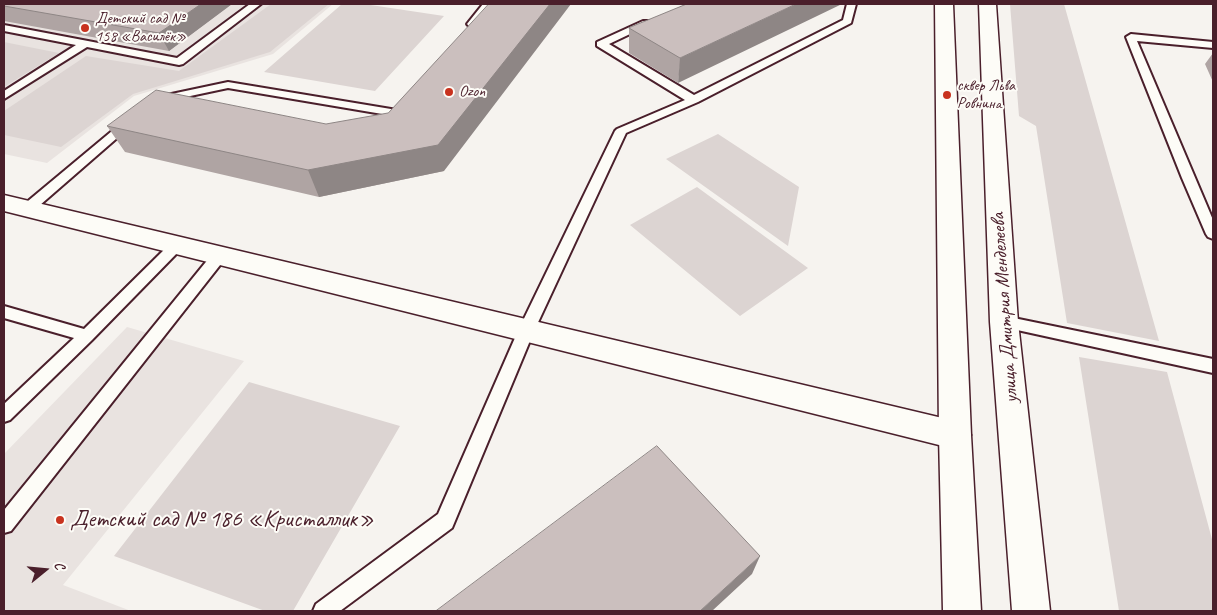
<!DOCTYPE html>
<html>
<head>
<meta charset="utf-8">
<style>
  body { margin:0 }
  #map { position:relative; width:1217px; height:615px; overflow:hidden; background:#f6f3ef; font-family:Caveat,sans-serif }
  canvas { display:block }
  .frame { position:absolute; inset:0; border:5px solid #4a1f2b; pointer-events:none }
  .north { position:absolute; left:20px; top:545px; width:50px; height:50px; -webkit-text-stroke:4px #fdfcf7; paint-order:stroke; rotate:73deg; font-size:14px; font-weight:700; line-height:20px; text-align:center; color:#4a1f2b }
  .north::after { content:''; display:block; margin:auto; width:18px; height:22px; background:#4a1f2b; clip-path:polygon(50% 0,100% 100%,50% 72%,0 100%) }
</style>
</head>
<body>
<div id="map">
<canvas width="1217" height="615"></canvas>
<div class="frame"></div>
<div class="north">С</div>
</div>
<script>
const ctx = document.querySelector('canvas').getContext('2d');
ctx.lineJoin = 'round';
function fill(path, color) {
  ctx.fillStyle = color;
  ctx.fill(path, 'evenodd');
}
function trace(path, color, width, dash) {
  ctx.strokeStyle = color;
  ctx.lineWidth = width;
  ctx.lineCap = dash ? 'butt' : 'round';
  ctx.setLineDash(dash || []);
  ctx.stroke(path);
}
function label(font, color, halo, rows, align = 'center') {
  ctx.font = font + ' Caveat,sans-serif';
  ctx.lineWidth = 4;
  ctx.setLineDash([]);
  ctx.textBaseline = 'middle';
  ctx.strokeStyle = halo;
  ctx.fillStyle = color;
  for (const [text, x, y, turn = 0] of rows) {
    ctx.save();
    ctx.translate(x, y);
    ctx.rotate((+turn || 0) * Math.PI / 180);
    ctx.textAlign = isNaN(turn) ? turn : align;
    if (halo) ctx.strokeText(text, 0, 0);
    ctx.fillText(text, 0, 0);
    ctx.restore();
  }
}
const built = new Path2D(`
  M4,4h329l-60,50 -139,42 -87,67 -43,-9z
  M127,327l117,34 -181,224 68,26h-127v-157z`);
const green = new Path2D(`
  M271,4h58l-59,48 -137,42 -72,53 -57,-12v-24l82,-55 93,15z
  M342,4h22l80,12 -69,75 -111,-19z
  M1010,4h54l95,337 -92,-18 -31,-197 -17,-10z
  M4,42l55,11 -55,34z
  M718,134l81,53 -11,59 -122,-87z
  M697,187l111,81 -68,48 -110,-91z
  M1079,357l88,15 46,171v68h-94z
  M249,382l151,44 -107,185h-28l-151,-55z`);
const service = new Path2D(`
  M250,4h11l-78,60 -4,1 -92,-18 -83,52v-8l72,-46 -72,-14v-6l173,33z
  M483,4h10l-18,22h-6l-2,-2z
  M847,4h9l-5,19 -153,79 -72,31 -92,198 -82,197 -112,83h-27l3,-7 122,-90 80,-183 97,-200 2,-2 68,-29 -88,-54v-4l46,-21h6v4l-40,19 85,51 149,-75z
  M1131,34l82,8v6l-76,-7 76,179v19l-5,-2 -2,-3 -24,-56 -56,-141z
  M228,82l169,28 8,-5 6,3 -7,8 -4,1 -172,-29 -66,14 -6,-3 6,-3z
  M128,120l6,3 -2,2 -100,87h-10l-2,-3 2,-3 102,-85z
  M177,240l5,2 2,3 -2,3 -90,92 -82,80 -6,2v-18l70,-66 -70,-20v-12l80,23 88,-87z
  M219,251l5,1 2,4 -2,4 -213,271 -7,2v-23l210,-258z
  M1004,316l209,43v14l-214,-47 -3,-4 3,-4z`);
const minor = new Path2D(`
  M4,195l951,226 11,4 5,10 -5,10 -11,4 -951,-238z`);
const tertiary = new Path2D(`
  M935,4h18l18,431 10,176h-38l-4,-176z
  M979,4h17l22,318 32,289h-38l-22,-289z`);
const wall = new Path2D(`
  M4,4h228l-63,47 -165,-30z
  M687,4l-9,79 -49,-30v-25z
  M1213,53v29l-8,-18z
  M107,126l337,45 -125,26 -194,-45z`);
const shadedWall = new Path2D(`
  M201,4h31l-63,47 -10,-18z
  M550,4h21l-127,167 -125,26 -11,-27z
  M796,4h46l-164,79 2,-25z
  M760,556l-8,18 -40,37h-12z`);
const building = new Path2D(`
  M4,4h197l-42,29 -155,-27z
  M489,4h61l-112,141 -130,25 -201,-44 49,-36 170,34 62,-11z
  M687,4h109l-116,54 -51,-30z
  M657,446l103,110 -60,55h-264z`);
const markers = [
  [85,28,5,"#c8321e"],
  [449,92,5,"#c8321e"],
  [947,95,5,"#c8321e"],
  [60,520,5,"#c8321e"]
];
const farPoinames = [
  ["Детский сад №",95,19],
  ["158 «Василёк»",95,37],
  ["сквер Льва",957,86],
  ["Ровнина",957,104],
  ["Ozon",459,92]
];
const streetNames = [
  ["улица Дмитрия Менделеева",1005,308,-94]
];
const nearPoinames = [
  ["Детский сад № 186 «Кристаллик»",70,520]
];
fill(built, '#e9e3e0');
fill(green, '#dcd4d2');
trace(service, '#4a1f2b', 4);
trace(minor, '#4a1f2b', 3);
trace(tertiary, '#4a1f2b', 3);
fill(service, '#fdfcf7');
fill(minor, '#fdfcf7');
fill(tertiary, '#fdfcf7');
fill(wall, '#afa4a3');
fill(shadedWall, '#8e8685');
fill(building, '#cbbfbe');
trace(building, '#8e8685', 1);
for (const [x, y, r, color] of markers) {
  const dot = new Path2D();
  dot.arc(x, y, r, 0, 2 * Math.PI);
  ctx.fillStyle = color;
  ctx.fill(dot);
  trace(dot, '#fdfcf7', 2);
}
label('16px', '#4a1f2b', '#fdfcf7', farPoinames, 'left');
label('20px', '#4a1f2b', '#fdfcf7', streetNames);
label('24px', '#4a1f2b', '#fdfcf7', nearPoinames, 'left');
</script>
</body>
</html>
